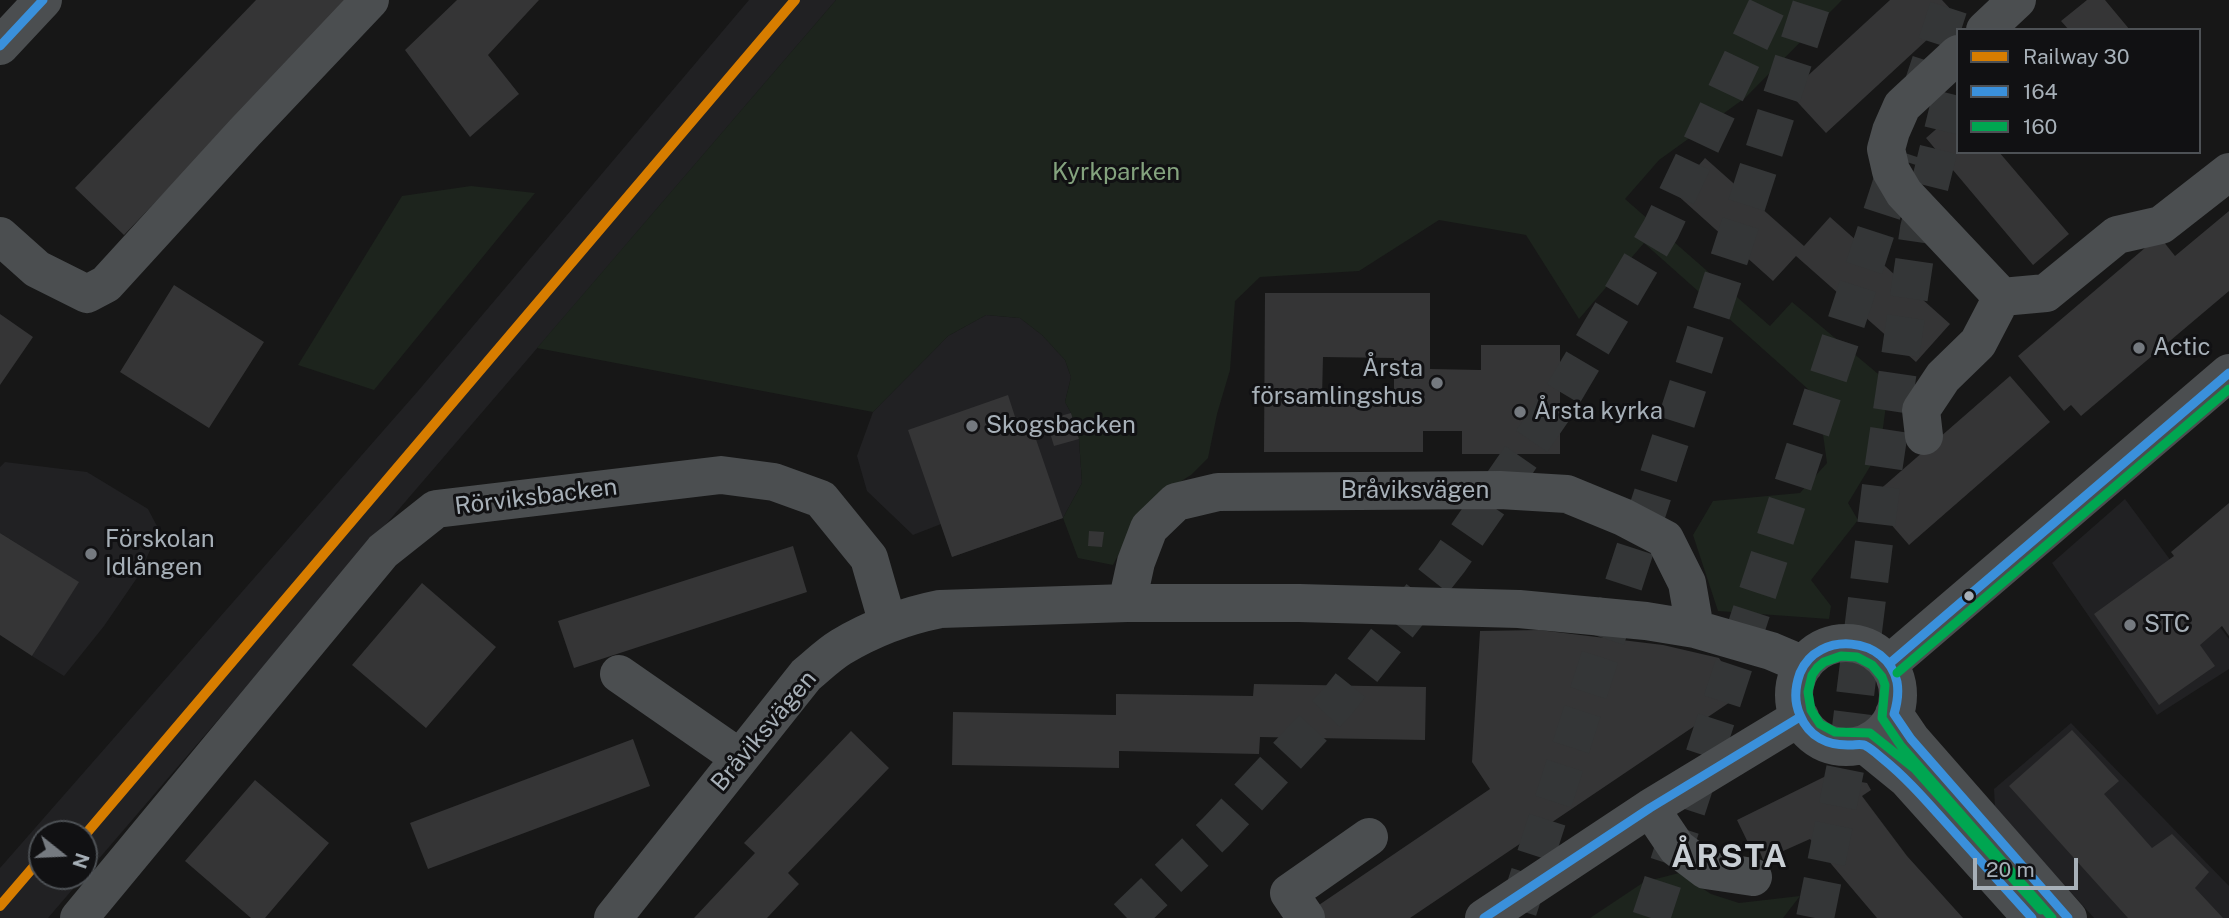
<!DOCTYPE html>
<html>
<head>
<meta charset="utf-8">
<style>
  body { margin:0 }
  #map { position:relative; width:2229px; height:918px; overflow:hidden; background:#171717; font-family:"Public Sans",sans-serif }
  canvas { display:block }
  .legend { position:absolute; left:1956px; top:28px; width:245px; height:126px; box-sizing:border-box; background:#111113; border:2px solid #4d5155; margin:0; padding:9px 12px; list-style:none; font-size:21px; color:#a7b0b8 }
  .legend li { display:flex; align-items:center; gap:14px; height:35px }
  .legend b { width:35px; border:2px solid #4d5155 }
  .north { position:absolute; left:28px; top:820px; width:70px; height:70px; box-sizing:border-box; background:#111113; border:2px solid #4d5155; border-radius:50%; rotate:108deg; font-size:19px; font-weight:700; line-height:28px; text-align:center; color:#a7b0b8 }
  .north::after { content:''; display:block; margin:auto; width:24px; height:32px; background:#757a80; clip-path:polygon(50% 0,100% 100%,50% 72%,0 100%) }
  .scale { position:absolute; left:1973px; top:858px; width:105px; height:32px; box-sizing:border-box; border:4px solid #a7b0b8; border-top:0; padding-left:9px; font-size:21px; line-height:24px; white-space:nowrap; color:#a7b0b8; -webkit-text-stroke:5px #111113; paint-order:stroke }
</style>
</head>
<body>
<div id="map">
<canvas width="2229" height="918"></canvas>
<ul class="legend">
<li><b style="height:9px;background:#d77d00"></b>Railway 30</li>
<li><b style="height:9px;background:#3a90db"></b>164</li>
<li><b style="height:9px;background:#00a651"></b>160</li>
</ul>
<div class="north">N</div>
<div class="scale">20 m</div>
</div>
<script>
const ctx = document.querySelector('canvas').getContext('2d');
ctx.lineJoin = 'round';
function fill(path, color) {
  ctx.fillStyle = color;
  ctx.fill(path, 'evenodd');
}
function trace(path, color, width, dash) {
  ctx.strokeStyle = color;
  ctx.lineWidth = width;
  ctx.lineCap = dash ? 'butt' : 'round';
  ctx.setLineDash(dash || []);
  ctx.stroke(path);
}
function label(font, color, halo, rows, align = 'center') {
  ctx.font = font + ' "Public Sans",sans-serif';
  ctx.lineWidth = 6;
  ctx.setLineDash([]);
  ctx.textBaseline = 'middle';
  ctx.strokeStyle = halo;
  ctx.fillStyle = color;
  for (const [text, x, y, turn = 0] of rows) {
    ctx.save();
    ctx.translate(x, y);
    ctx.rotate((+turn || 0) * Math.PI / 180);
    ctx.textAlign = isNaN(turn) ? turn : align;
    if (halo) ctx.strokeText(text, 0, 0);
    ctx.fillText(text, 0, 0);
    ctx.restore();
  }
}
const built = new Path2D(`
  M749,0h87l-788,918h-48v-50l418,-477zM42,834h42v42h-42z
  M986,315l34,3 22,17 23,25 6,17 -6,25 6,11 8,26 3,44 -19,35 -111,39 -11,-33 -28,11 -46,-44 -10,-35 16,-44 75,-76z
  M5,462l82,10 61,37 11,21 -20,45 -35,51 -40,50 -32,-20 46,-74 -78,-49v-66z
  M2125,499l104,140v30l-72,46 -105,-152z
  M2071,723l158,163v32h-135l-99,-110 -1,-19z`);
const green = new Path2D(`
  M836,0h1006l-97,98 -86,62 -34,39 145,127 22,-24 97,81 -9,67 -32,53 10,17 -47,60 20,26 -2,13 -111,-8 -25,-76 20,-34 87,-8 27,-30 -9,-65 -174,-155 -65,76 -53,-84 -87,-15 -80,51 -99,6 -25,24 -5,69 -13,44 -9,44 -17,17 -21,13 -35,35 -22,42 -35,-7 -15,-40 19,-35 -3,-44 -8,-26 -6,-11 6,-25 -6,-17 -23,-25 -22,-17 -34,-3 -38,21 -75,76 -336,-64z
  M471,186l64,7 -161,197 -76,-25 104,-169z
  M1679,873l32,21 28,9 61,-7 -17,22h-193l54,-36z`);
const building = new Path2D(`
  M256,0h92l-224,235 -49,-47z
  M457,0h82l-51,55 31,39 -49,43 -65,-87z
  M1890,0h52l13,14 -129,119 -37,-40z
  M2087,0h18l25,30h-61l-8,-9z
  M1958,110v42h41l70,82 -36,31 -107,-127z
  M1705,158l99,88 26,-29 120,107 -34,38 -120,-106 -23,25 -98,-88z
  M2229,211v80l-148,125 -10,-11 -7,6 -46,-55 141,-120 16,20z
  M174,285l90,57 -55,86 -89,-56z
  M1265,293h165v76l51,1v-25h79v109h-98v-23h-39v21h-159zM1323,357l71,1v40l-72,-1z
  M0,314l33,23 -33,48z
  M2010,376l40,46 -141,123 -40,-46z
  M1008,395l9,28 12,-4 34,99 -111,39 -44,-127z
  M1071,413l8,26 -25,7 -8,-26z
  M2229,503v133l-7,-10 -22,19 15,21 -56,39 -65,-91 80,-58 -3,-4z
  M1089,531l15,1 -2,15 -14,-1z
  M0,533l79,49 -47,74 -32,-21z
  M793,546l14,46 -233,76 -16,-47z
  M422,583l74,64 -70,81 -74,-63z
  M1539,630l124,15 56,13 23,36 -332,224h-91l-6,-9 177,-120 -18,-27 8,-131z
  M1254,684l172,3 -1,53 -165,-3 -1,17 -140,-3v17l-167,-3 1,-53 163,3v-21l137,2z
  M2072,730l47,51 -15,13 48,54 20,-14 37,38 -14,16 28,30h-95l-119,-132z
  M851,731l38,37 -101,105 11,11 -32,34h-73l61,-65 -11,-10z
  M633,739l17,47 -222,83 -18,-46z
  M1826,776l41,7 4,7 -9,6 45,60 56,62h-86l-67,-79 -47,21 -3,-8 -6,3 -17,-35z
  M255,780l74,63 -64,75h-14l-66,-57z`);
const highwayTunnel = new Path2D(`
  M1919,98l32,-98
  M1518,910l295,-910
  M1127,918l89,-86 122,-131 111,-140 107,-155 105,-177 109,-229
  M1651,918l251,-766
  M1815,918l32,-158 35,-282 37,-249 39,-159`);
const minor = new Path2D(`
  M1985,30l32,-30
  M0,46l43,-46
  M1958,54l-56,52 -11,25 -5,18 5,22 13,22 98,104
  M0,236l37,33 50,25 19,-10 138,-151 126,-133
  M2002,297l44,-4 71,-58 44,-10 68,-53
  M1924,436l-3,-26 22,-33 35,-34 24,-46
  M1127,603l9,-41 13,-34 27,-26 42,-10 282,-2 67,4 56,23 42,22 22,44 8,46
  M1794 695a52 52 0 1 1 104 0a52 52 0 1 1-104 0Z
  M1889,664l340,-291
  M619,674l121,84
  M1894,714l17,25 157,179
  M1864,744l43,35 125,139
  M1650,808l27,40 29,22 47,7
  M79,918l304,-367 53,-42 285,-34 53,7 47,17 48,59 19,66
  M613,918l193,-243c11,-9 22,-20 35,-28 30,-18 64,-31 99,-38l187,-6h172l220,6 127,12 49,8 76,22 33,14
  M1306,918l-17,-25 80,-56
  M1484,918l166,-110 150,-91`);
const bus1 = new Path2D(`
  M0,46l43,-46
  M1889,664l340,-291
  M1484,918l166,-110 150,-91
  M2032,918c-31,-34 -62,-69 -93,-103 -18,-20 -35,-39 -56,-56 -5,-4 -11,-10 -17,-13 -4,-3 -10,-1 -15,-1 -23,1 -42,-8 -51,-30 -6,-13 -5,-28 0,-42 18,-43 87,-37 97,9 2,11 0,22 -3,32l17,25 157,179`);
const bus2 = new Path2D(`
  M1897,673l332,-284
  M2041,910l-126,-141 -45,-36 -35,-1 -15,-8 -9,-14 -3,-18 4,-17 5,-7 7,-6 17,-6 16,1 15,8 10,12 3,8 -3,33 19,28 151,172`);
const rail1 = new Path2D(`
  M84,836l711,-836
  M0,906l42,-49`);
const markers = [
  [2139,348,7,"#757a80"],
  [1437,383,7,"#757a80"],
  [1520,412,7,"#757a80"],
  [972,426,7,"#757a80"],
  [91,554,7,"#757a80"],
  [1969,596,6,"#a7b0b8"],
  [2130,625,7,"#757a80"]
];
const parkNames = [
  ["Kyrkparken",1116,173]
];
const poiNames = [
  ["Actic",2153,348],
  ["Årsta",1423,369,"right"],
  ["församlingshus",1423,397,"right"],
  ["Årsta kyrka",1534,412],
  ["Skogsbacken",986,426],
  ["Förskolan",105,540],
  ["Idlången",105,568],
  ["STC",2144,625]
];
const streetNames = [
  ["Bråviksvägen",1415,491],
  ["Rörviksbacken",536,497,-7],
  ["Bråviksvägen",764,731,-50]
];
const districtNames = [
  ["ÅRSTA",1730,857]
];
fill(built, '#212123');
fill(green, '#1d241d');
fill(building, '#353536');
trace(highwayTunnel, '#343637', 38, [38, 19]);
trace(minor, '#4b4e50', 38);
trace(bus1, '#3a90db', 9);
trace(bus2, '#00a651', 9);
trace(rail1, '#d77d00', 10);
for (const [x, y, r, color] of markers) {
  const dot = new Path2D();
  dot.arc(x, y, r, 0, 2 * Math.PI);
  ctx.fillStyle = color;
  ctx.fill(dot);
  trace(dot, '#111113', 2.5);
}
label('24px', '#84a37e', '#111113', parkNames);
label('24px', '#a7b0b8', '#111113', poiNames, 'left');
label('24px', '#a7b0b8', '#111113', streetNames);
ctx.letterSpacing = '2px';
label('bold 32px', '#c8ced4', '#111113', districtNames);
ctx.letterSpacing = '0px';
</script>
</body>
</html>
